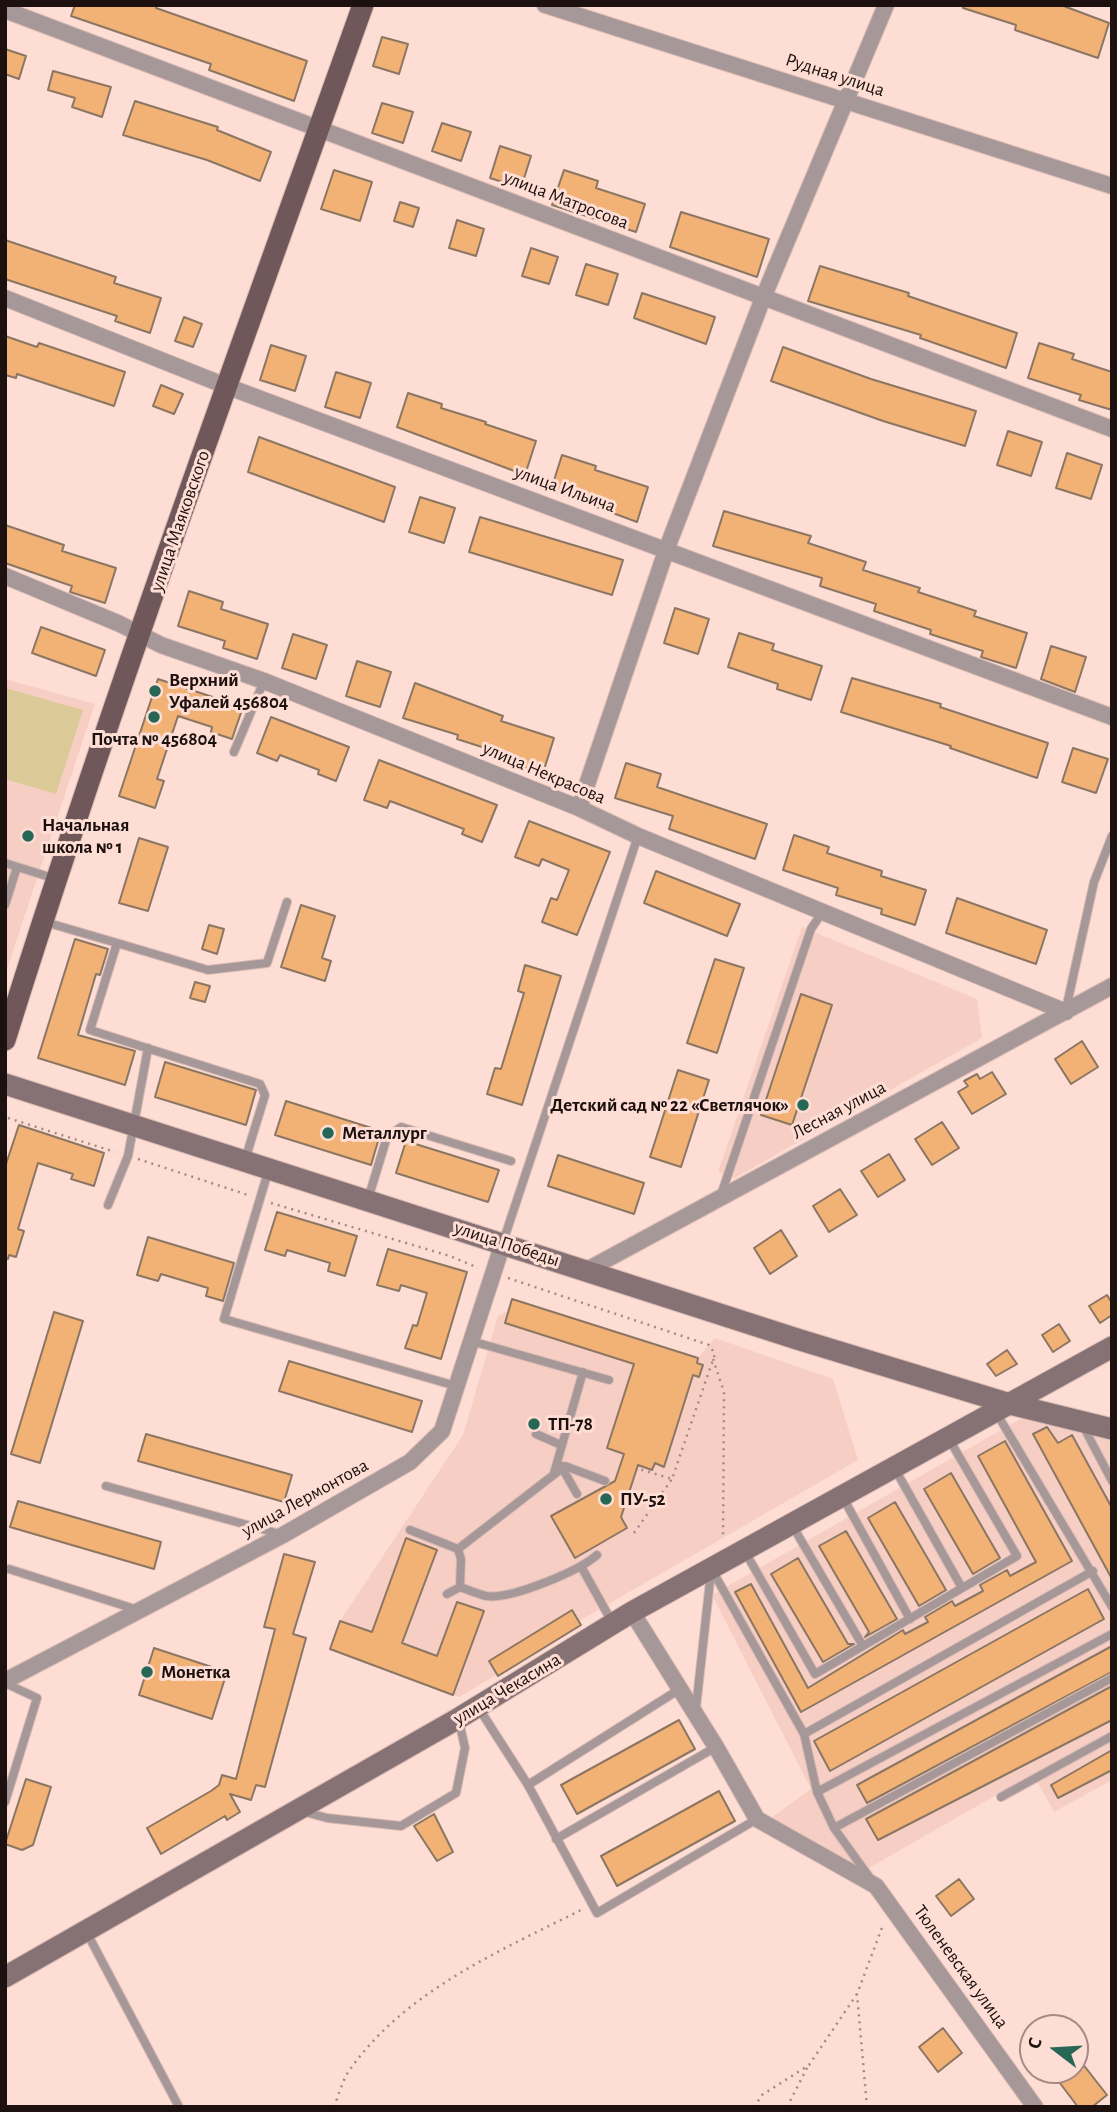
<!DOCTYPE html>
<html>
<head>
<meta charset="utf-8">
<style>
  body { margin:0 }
  #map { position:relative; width:1117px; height:2112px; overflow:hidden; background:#feddd4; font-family:"Alegreya Sans",sans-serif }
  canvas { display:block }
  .frame { position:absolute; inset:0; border:7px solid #1c110e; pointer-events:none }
  .north { position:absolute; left:1019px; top:2014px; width:70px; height:70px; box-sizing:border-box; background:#feddd4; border:2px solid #a48b85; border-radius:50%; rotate:287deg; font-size:19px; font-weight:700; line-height:28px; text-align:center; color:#1c110e }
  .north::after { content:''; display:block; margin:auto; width:24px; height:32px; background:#276755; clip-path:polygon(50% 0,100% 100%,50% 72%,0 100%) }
</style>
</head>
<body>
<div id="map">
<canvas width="1117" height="2112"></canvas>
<div class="frame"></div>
<div class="north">С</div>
</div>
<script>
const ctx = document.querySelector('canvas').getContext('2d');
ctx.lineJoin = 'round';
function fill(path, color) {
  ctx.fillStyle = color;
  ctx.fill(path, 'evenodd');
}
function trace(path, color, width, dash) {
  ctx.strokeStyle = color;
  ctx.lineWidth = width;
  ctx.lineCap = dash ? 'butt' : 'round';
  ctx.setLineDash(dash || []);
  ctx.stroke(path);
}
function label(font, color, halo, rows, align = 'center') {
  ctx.font = font + ' "Alegreya Sans",sans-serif';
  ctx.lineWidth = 6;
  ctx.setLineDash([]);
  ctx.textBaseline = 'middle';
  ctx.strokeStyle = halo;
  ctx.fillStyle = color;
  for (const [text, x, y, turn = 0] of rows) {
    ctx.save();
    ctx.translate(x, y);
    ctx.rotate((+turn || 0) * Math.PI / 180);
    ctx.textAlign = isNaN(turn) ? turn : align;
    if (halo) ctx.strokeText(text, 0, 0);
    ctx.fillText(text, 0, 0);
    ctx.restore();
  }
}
const built = new Path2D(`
  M5,679l90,25 -90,271z
  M802,927l175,72 5,39 -247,140 -17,-6z
  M512,1299l186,59 17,-20 118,41 25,81 -279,161 2,4 -122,72 -129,-48 10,-28 123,-186 35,-119 10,-5z
  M1024,1417l88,24v339l-58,32 -21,-38 -171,98 -44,-30h-33l-14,-24 40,-29 -99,-194z`);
const green = new Path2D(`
  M5,688l78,22 -27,84 -51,-15z`);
const building = new Path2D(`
  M75,5h81v3l151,53 -13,40 -85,-31 2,-6 -140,-48z
  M963,5h98l48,18 -11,35 -83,-28 1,-5 -53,-17z
  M382,37l26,7 -9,30 -26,-8z
  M5,49l21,7 -7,23 -14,-5z
  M53,71l58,16 -9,30 -30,-10 3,-9 -27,-8z
  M135,101l83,26 -1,3 54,22 -11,29 -53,-21 -84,-25z
  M382,103l31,9 -10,31 -31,-10z
  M442,123l29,9 -10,29 -29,-10z
  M500,146l31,10 -10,32 -31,-10z
  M334,170l38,12 -12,39 -39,-12z
  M564,170l34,11 -2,7 49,16 -9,28 -84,-27z
  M400,202l19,6 -6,19 -19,-6z
  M681,212l88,27 -12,38 -87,-30z
  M457,220l27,9 -8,27 -27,-8z
  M5,240l111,37 -2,6 47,15 -11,35 -35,-12 2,-5 -112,-37z
  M531,248l27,9 -9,27 -27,-8z
  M586,264l32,10 -10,31 -32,-10z
  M820,266l89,27 -1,3 109,37 -11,35 -86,-30 1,-3 -113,-34z
  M642,293l73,24 -9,27 -72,-26z
  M184,317l18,7 -9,23 -18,-6z
  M5,336l32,11 2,-4 86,29 -11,34 -97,-32 -1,4 -11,-3z
  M1039,343l35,11 -2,5 40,13v38l-33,-10 2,-5 -53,-17z
  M271,345l35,11 -11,35 -35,-11z
  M783,347l88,32 105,32 -11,35 -82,-25 -112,-40z
  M336,372l35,11 -11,35 -35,-11z
  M161,385l22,9 -9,20 -21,-8z
  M408,393l34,11 -1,4 45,14 -1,2 51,17 -11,34 -128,-48z
  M1008,431l34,11 -11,34 -34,-11z
  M259,437l136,50 -11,35 -136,-50z
  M1067,453l35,12 -11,34 -35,-11z
  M562,455l34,11 -1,4 53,17 -11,35 -86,-32z
  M420,497l35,11 -11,35 -35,-11z
  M724,511l87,25 -3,7 58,19 -3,8 57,18 -2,4 58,19 -2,5 53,17 -11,35 -35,-11 2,-6 -53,-17 1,-4 -57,-19 2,-7 -56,-18 2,-8 -109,-32z
  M480,517l143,43 -11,35 -143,-43z
  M5,525l59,20 -2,6 54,17 -11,35 -35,-11 2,-6 -67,-23z
  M189,591l34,11 -2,7 47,15 -11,35 -34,-11 2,-7 -47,-15z
  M675,608l34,11 -11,35 -34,-11z
  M41,627l64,23 -9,26 -64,-23z
  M739,633l35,11 -2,6 50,16 -11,34 -34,-11 1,-5 -50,-17z
  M293,634l34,11 -11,34 -34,-11z
  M1051,646l35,11 -11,35 -34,-13z
  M357,661l34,11 -11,35 -34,-11z
  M852,678l89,26 -1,3 108,36 -11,35 -87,-30 1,-2 -110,-34z
  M158,679l85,28 -11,32 -21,-7 1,-5 -34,-11 -21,63 7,2 -9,27 -36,-12z
  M415,683l88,33 -2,5 53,17 -11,35 -35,-11 2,-6 -53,-17 1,-4 -55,-17z
  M271,717l78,30 -13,34 -18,-7 1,-4 -39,-15 -3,6 -20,-8z
  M1073,748l35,11 -12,34 -34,-11z
  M379,760l118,45 -15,37 -20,-8 2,-5 -74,-28 -3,7 -23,-8z
  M626,763l35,11 -4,13 110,37 -12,35 -86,-30 4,-13 -58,-18z
  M529,821l81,31 -33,83 -35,-13 9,-24 6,2 12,-30 -27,-11 -3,7 -24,-9z
  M794,835l35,12 -2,6 55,18 -1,5 45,14 -11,35 -34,-11 1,-5 -46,-14 2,-7 -55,-18z
  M139,838l29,9 -20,64 -29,-8z
  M656,871l84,33 -13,32 -83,-33z
  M957,898l90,32 -11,34 -90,-31z
  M301,905l34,11 -13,42 9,3 -6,20 -44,-14z
  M209,925l15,4 -7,25 -15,-5z
  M75,939l33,10 -8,26 -4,-1 -18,61 57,16 -10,34 -87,-27z
  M715,959l29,9 -27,85 -30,-10z
  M525,965l36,11 -39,129 -35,-11 8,-26 6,1 23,-76 -6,-2z
  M195,982l15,4 -5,16 -15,-4z
  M801,994l31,11 -40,120 -31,-10z
  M1082,1041l16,26 -27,17 -16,-25z
  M165,1062l91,28 -10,35 -91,-28z
  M678,1070l31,10 -28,87 -31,-10z
  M992,1072l14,22 -34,20 -14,-22 10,-6 -4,-5 13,-7 3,5z
  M286,1101l95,30 -10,34 -96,-30z
  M942,1122l17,26 -27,17 -17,-26z
  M19,1125l85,28 -10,33 -23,-7 2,-5 -35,-11 -20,66 6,2 -8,26 -7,-2 -1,4 -3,-1v-91z
  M406,1141l93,29 -11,32 -92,-29z
  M889,1154l16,26 -27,17 -17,-26z
  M558,1155l86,28 -10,31 -86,-28z
  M840,1189l17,26 -28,17 -16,-26z
  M277,1212l80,24 -12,40 -17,-5 2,-8 -43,-13 -2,6 -20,-6z
  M781,1230l16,26 -27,18 -16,-26z
  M148,1237l86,26 -11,38 -17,-5 2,-8 -47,-14 -3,7 -21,-6z
  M388,1249l79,23 -26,87 -36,-11 8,-23 4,1 10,-33 -26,-8 -2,6 -22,-6z
  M1107,1295l5,8v12l-12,8 -11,-17z
  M512,1299l186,59 -1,5 6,2 -4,12 -6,-2 -29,92 -9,-4 -3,7 -14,-5 -17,52 6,11 -52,30 -24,-42 64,-35 9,-27 -17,-6 27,-84 -129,-41z
  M54,1312l29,9 -43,142 -29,-9z
  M1059,1324l11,17 -17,11 -11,-17z
  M1007,1350l10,14 -21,12 -9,-12z
  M289,1361l133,40 -10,31 -133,-41z
  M1047,1427l11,16 14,-8 40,73v71l-79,-145z
  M146,1434l146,41 -8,27 -146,-41z
  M1005,1441l67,120 -271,151 -66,-120 16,-8 57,104 95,-58 2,4 23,-12 -3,-5 27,-16 3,5 28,-15 -3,-6 27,-15 3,6 26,-14 -58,-106z
  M951,1473l49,85 -27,16 -49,-85z
  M18,1501l143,41 -7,27 -144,-42z
  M895,1502l51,88 -27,16 -51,-88z
  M846,1531l51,88 -32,18 4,-5 -50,-86z
  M406,1538l31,12 -35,93 35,13 20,-54 27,9 -31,84 -123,-46 10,-28 32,11z
  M284,1554l31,8 -22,72 13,4 -41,149 -9,-2 -5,15 -21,-6 10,18 -13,8 -2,-4 -64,38 -14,-26 64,-37 8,-6 3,-10 14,4 39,-150 -11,-2z
  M798,1558l50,86h6l-31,18 -52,-88z
  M1088,1589l16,30 -274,152 -16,-30z
  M572,1610l9,15 -83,51 -9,-15z
  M1112,1646v26l-245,131 -10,-18z
  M154,1648l73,24 -15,47 -73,-24z
  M1112,1686v34l-234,120 -12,-21z
  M679,1720l16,29 -118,65 -16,-29z
  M1112,1750v20l-54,28 -7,-13z
  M26,1779l25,8 -18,58 -11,5 -17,-6z
  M719,1791l16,30 -118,65 -16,-30z
  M434,1814l19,38 -16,9 -23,-35z
  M959,1879l15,20 -23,17 -15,-20z
  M943,2028l19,25 -24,19 -19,-25z
  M1075,2054l32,41 -15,12h-14l-28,-37h25z`);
const path = new Path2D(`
  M8,1118l107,34
  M138,1159l110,36
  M271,1203l179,53 28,12
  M508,1278l201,67 6,9 -43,125 -33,-10
  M713,1359l11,33 -1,145
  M634,1533l38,-54
  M334,2107c5,-13 9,-29 17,-39 56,-78 149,-117 232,-159
  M754,2107l8,-12 47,-30 48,-71
  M787,2107l21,-41
  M867,2107l-10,-113 26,-69`);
const lane = new Path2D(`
  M234,752l30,-71
  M5,863l51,16
  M5,905l12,-38
  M45,922l72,21 -27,87 170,54 5,11 -20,65
  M117,943l91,27 59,-7 20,-61
  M1066,1009l28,-127 18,-46
  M268,1172l-44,147 232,67
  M720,1198l91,-269 12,-18
  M368,1199l19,-62 14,-10 110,34
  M108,1205l20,-49 20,-108
  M503,1242l135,-406
  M471,1341l138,39
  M997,1414l115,193
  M1082,1424l30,57
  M536,1434l25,11
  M561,1466l16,28
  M895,1469l67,119
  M554,1473l29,-101
  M106,1486l174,48
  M842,1496l68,123
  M792,1525l71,121
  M410,1530l48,19 107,-83 40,15
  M744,1550l71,124 202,-118 -68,-117
  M582,1568l30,54
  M9,1569l129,41
  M712,1570l92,164 289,-163
  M460,1587c8,3 18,7 26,9 24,4 93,-25 111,-41
  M447,1594l13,-7 1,-28 -3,-10
  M5,1683l32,15 -32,104
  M478,1707l50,78 69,128 160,-94
  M696,1708l15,-136
  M804,1734l13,58 17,36 36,50
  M528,1785l152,-96
  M817,1792l295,-158
  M1001,1797l111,-61
  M305,1812l22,6 74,8 55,-33 9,-45 -6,-27
  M834,1828l278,-150
  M556,1839l160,-92
  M87,1933l92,174`);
const street = new Path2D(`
  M545,5l567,181
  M5,10l1107,419
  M5,298l221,88 886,331
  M5,576l115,48 41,21 103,36 315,127 59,28 428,176
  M579,808l88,-260 96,-250 123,-293
  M587,1270l525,-284
  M632,1612l84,135 41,72 119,67 159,221
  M5,1681l278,-146 127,-73 32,-31 61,-188`);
const secondary = new Path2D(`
  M5,1084l792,255 213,65 102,25
  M5,1977l454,-259 173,-106 480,-265`);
const primary = new Path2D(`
  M5,1040c109,-348 235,-691 358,-1035`);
const markers = [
  [155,691,7,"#276755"],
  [154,717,7,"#276755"],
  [28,836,7,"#276755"],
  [803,1105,7,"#276755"],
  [328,1133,7,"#276755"],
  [534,1424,7,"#276755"],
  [606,1499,7,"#276755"],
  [147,1672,7,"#276755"]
];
const streetNames = [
  ["Рудная улица",835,75,18],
  ["улица Матросова",566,200,21],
  ["улица Ильича",565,489,20],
  ["улица Маяковского",180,521,-71],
  ["улица Некрасова",544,773,23],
  ["Лесная улица",839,1110,-28],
  ["улица Победы",507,1244,18],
  ["улица Лермонтова",305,1498,-29],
  ["улица Чекасина",507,1689,-31],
  ["Тюленевская улица",961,1967,54]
];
const poiNames = [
  ["Верхний",169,680],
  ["Уфалей 456804",169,702],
  ["Почта № 456804",154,739,"center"],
  ["Начальная",42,825],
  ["школа № 1",42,847],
  ["Детский сад № 22 «Светлячок»",789,1105,"right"],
  ["Металлург",342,1133],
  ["ТП-78",548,1424],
  ["ПУ-52",620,1499],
  ["Монетка",161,1672]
];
fill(built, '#f7cec3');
fill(green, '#dbc997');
fill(building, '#f2b175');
trace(building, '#8b7663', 2);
trace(lane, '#dabcb4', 10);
trace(street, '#dabcb4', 18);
trace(secondary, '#dabcb4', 23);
trace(primary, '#dabcb4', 23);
trace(path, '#a38b84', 2.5, [2, 5]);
trace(lane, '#a69799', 8);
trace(street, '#a69799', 16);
trace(secondary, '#867174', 21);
trace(primary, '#6f575a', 21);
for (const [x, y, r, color] of markers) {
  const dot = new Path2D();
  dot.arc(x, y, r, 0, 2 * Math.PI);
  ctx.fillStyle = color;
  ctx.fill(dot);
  trace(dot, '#feddd4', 2.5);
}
label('19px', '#1c110e', '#feddd4', streetNames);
label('bold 19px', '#1c110e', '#feddd4', poiNames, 'left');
</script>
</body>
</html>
